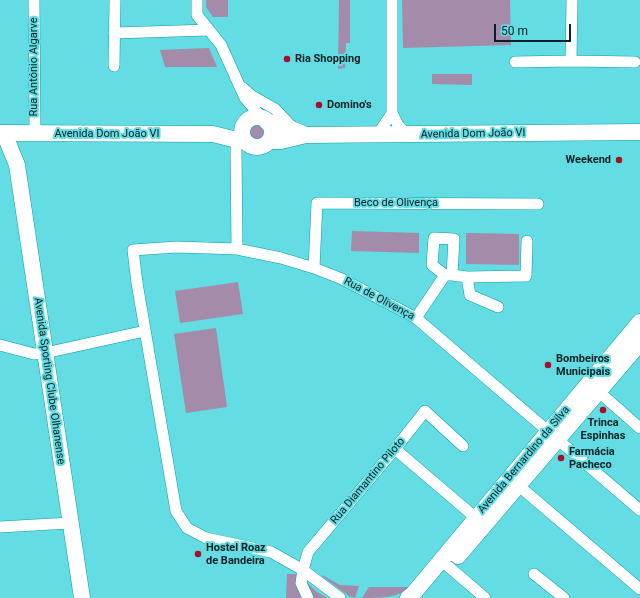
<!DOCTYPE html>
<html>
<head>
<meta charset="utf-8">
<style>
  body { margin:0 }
  #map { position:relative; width:640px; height:598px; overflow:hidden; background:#63dce3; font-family:Roboto,sans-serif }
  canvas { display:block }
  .scale { position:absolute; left:494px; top:24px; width:77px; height:18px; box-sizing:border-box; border:2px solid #062123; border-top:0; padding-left:5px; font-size:12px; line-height:14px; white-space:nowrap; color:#062123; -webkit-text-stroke:3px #63dce3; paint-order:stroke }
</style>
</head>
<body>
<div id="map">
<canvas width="640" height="598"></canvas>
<div class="scale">50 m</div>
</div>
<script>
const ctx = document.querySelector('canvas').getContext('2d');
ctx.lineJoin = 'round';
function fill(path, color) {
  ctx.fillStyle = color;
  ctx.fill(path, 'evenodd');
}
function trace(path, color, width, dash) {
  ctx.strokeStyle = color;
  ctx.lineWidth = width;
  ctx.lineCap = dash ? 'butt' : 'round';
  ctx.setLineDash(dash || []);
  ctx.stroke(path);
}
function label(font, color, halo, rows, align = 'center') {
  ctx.font = font + ' Roboto,sans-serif';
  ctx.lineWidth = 4;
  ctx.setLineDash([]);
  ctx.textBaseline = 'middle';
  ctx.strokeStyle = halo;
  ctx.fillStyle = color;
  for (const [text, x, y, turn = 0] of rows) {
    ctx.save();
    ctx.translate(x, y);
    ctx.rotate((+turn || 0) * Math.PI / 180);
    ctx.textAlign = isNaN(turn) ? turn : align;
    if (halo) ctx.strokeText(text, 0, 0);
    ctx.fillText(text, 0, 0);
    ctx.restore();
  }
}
const green = new Path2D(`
  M206,0h22v17h-15l-7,-10z
  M339,0h11v43h-4l-1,25 -7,1z
  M402,0h108l1,45 -108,3z
  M209,48l8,19h-52l-5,-17z
  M432,74h40v11l-40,-1z
  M248 132a9 9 0 1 1 18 0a9 9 0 1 1-18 0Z
  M352,231l67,2v20l-68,-2z
  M466,233l53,1v31l-53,-1z
  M238,282l5,32 -63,9 -5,-32z
  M216,328l11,79 -41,6 -12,-79z
  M287,574h11l19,18 10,6h-41z
  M322,575l18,10 19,1 -4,12 -6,-2 -26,-19z
  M369,587h43c-14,11 -32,11 -50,11z`);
const street = new Path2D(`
  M34,0l1,133
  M197,0v15l24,30 24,53 18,21
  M392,0v113l6,12 8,9
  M114,33l95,-3
  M571,61l1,-61
  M515,62l56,-1 64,1
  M114,66l1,-66
  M243,88l9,8 23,13 18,19
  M378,134l14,-21
  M434,238l20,1 -2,36h-7l-13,-10z
  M237,249l-1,-100 1,-9
  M314,268l3,-65 221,1
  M452,275l15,2 59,-1 1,-35
  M467,277l3,18 28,12
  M416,318l29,-43
  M0,345l34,9 11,-1 100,-22
  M598,391l42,37
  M395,449l81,69
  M519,486l121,103
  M0,527l70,-4
  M449,567l36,31
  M534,574l30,24
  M308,598l-7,-15 2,-13 5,-18 87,-103 30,-38 38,35
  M340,598l-37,-28 -32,-18 -65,-14 -19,-10 -11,-17 -39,-228 -4,-33 44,-3 60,2 44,9 33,10 28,11 74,39 224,192`);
const secondary = new Path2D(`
  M242 132a15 15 0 1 1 30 0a15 15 0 1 1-30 0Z
  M267,122l12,2 27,11
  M0,133l213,1 32,8
  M0,135l6,3 11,27 65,433
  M269,141h12l25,-6 334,-3
  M458,556l182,-213
  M408,598l5,-4 227,-272`);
const markers = [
  [287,59,4,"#a70e2b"],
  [319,105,4,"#a70e2b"],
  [619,160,4,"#a70e2b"],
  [548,365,4,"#a70e2b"],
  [603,410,4,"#a70e2b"],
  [561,458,4,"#a70e2b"],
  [198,554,4,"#a70e2b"]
];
const poiNames = [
  ["Ria Shopping",295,59],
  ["Domino's",327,105],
  ["Weekend",611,160,"right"],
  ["Bombeiros",556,359],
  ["Municipais",556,372],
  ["Trinca",603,423,"center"],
  ["Espinhas",603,436,"center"],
  ["Farmácia",569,452],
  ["Pacheco",569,465],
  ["Hostel Roaz",206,548],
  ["de Bandeira",206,561]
];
const streetNames = [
  ["Rua António Algarve",34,67,-90],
  ["Avenida Dom João VI",107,134],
  ["Avenida Dom João VI",473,134,-1],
  ["Beco de Olivença",396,203],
  ["Rua de Olivença",379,299,28],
  ["Avenida Sporting Clube Olhanense",49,381,82],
  ["Avenida Bernardino da Silva",524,460,-50],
  ["Rua Diamantino Piloto",368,481,-50]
];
fill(green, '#a48baa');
trace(street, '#069fa6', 12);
trace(secondary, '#069fa6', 17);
trace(street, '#fff', 11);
trace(secondary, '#fff', 16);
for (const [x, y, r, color] of markers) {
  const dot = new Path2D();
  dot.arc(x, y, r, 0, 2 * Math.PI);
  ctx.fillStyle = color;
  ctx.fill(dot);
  trace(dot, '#63dce3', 1.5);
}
label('bold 11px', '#062123', '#63dce3', poiNames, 'left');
label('11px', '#062123', '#63dce3', streetNames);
</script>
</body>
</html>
